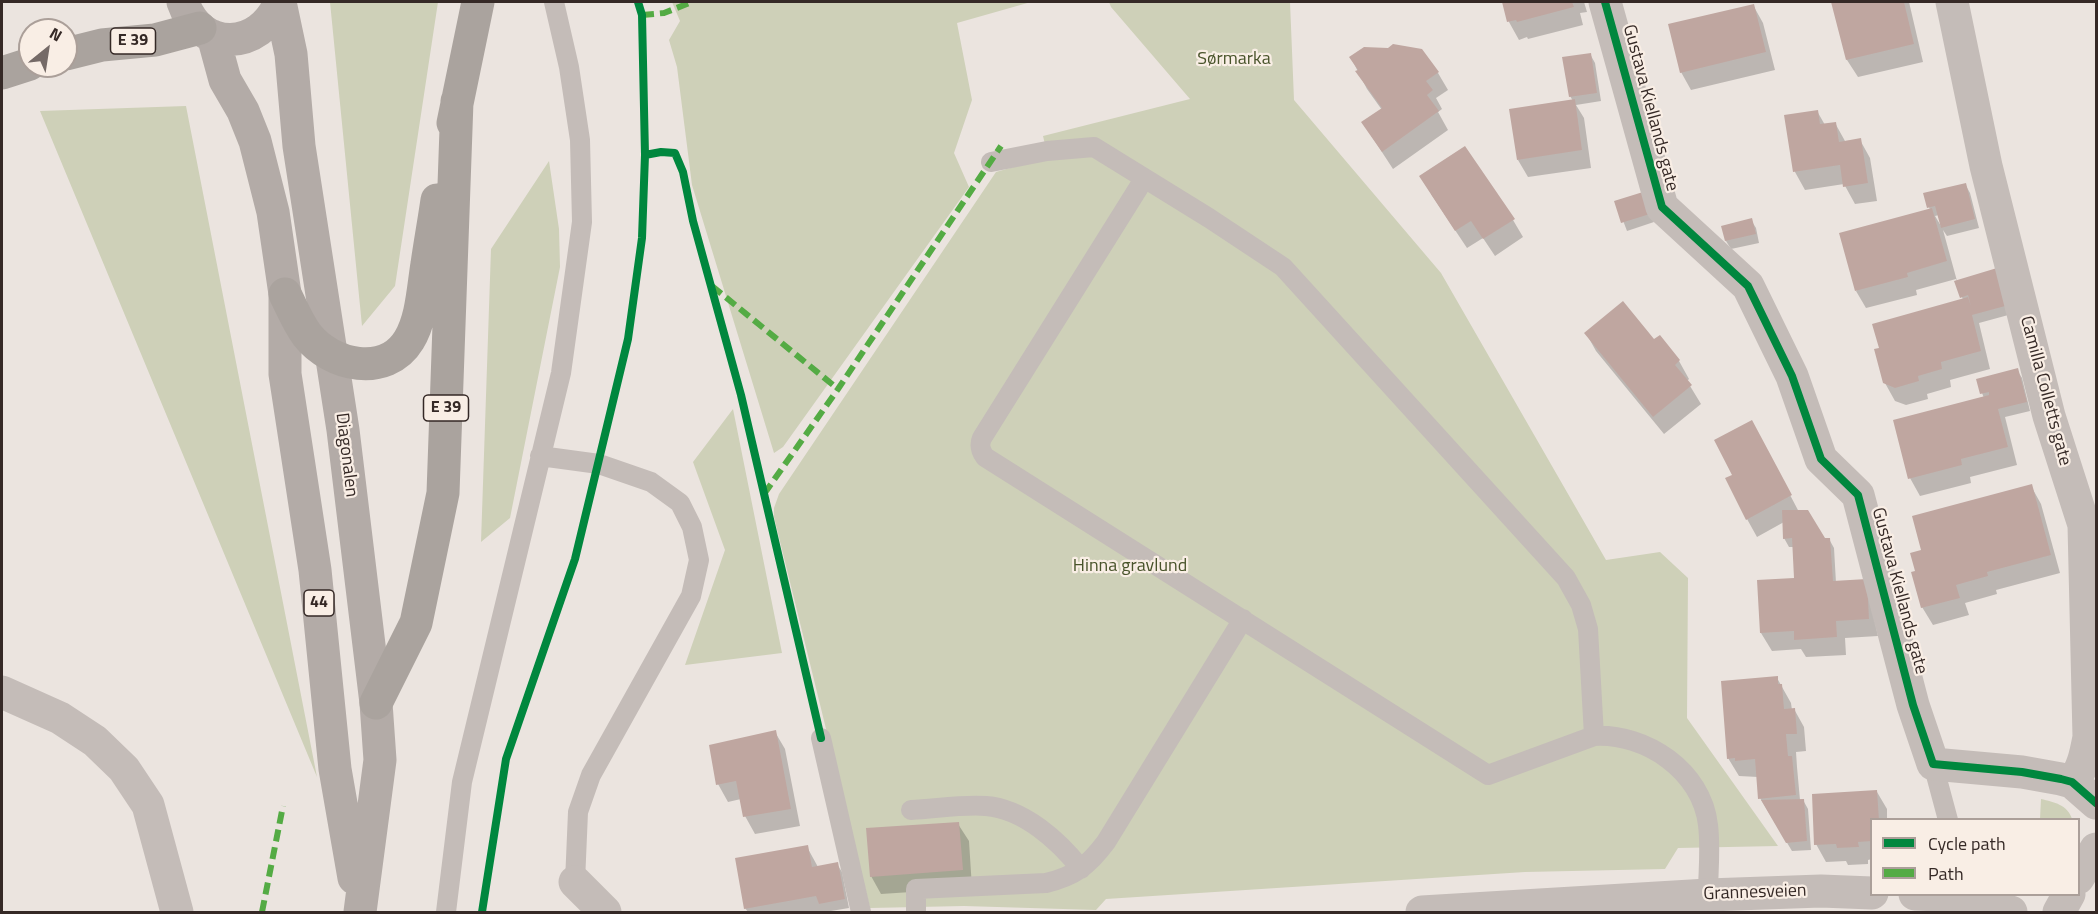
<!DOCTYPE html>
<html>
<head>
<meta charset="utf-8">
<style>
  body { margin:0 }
  #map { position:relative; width:2098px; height:914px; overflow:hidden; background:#ebe4df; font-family:"Titillium Web",sans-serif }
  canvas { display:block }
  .frame { position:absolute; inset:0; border:3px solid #352926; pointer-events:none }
  .legend { position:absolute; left:1870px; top:818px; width:210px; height:78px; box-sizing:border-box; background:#f9eee5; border:2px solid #ab9f99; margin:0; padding:8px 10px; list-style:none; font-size:18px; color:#352926 }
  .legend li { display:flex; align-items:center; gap:12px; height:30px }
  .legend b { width:30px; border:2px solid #ab9f99 }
  .north { position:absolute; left:18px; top:18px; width:60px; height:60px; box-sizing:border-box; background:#f9eee5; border:2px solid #ab9f99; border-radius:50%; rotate:30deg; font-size:16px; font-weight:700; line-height:24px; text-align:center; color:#352926 }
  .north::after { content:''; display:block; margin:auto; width:21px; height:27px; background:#756a67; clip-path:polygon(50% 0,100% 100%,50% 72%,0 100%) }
</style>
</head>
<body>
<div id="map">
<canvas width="2098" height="914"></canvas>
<div class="frame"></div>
<ul class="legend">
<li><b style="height:8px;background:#00873e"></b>Cycle path</li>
<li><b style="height:8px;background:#54ab44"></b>Path</li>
</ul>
<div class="north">N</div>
</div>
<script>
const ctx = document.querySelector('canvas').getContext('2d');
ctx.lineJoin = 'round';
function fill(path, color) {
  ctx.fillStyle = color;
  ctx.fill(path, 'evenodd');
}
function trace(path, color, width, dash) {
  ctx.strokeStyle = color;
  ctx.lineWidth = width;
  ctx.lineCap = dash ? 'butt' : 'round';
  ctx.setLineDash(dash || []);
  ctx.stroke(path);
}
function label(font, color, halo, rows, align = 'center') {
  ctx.font = font + ' "Titillium Web",sans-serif';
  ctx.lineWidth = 4.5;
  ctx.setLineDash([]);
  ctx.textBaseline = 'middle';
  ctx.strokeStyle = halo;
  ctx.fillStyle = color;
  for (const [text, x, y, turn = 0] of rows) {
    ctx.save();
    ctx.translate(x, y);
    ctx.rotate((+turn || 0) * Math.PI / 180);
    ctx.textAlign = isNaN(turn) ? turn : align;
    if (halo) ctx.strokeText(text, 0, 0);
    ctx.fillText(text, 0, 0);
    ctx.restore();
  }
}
const green = new Path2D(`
  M330,2h108l-43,284 -33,40z
  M672,2h359l-74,21 15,77 -18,53 15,34 -186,260 -9,6 -82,-268 -15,-118 -8,-27 11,-19z
  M1109,2h181l4,98 147,173 165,287 54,-8 28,26 -1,140 91,128 -100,2 -13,21 -140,3 -419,27 -10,11 -132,-4 -94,2 -96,-391v-9l5,-14 217,-322 52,-15 -5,-21 147,-37 -79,-92z
  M186,106l131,671 -277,-666z
  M549,161l10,68 1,38 -50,251 -29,24 10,-293z
  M733,409l49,244 -97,12 40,-115 -32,-88z
  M2041,799c13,3 27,6 31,20h-32z`);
const shadow = new Path2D(`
  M1504,2h80l3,10 -7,1 3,12 -55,14 -1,-2 -8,3 -10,-18z
  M1833,2h76l14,60 -65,15 -11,-17z
  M1753,5l10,18 12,47 -84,20 -10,-18z
  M1590,54l5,9 6,38 -25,4 8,13 7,50 -63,9 -10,-17 55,-59 -3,-5z
  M1351,58l87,15 10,17 -12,8 6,11 -4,3 10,18 -55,39 -30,-46 19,-13 -15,-21z
  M1817,111l8,14 10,-2 10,18 15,-1 10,18 7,43 -22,3 -11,-20 -39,6 -10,-18 -9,-56z
  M1965,184l5,9 9,35 -32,8 -4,-6 14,51 39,-11 16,44 -33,9 11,46 -40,11 1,7 -24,7 1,5 -22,6 -11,-4 -10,-18 78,-83 -7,-21 -40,11 1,5 -51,13 -10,-17 74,-81 -5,-16zM1939,215l2,11 -6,-10z
  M1431,194l82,26 10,17 -28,19 -12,-18 -16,10z
  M1616,202h31l7,20 -27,9z
  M1751,220l5,8 3,15 -28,6 -5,-8 -3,-14z
  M1586,333l68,9 6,-5 19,24 10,18 -2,2 14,23 -37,30 -68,-83z
  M2017,370l5,8 8,33 -25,6 12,48 -47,12 1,6 -51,13 -10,-18 74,-80 -2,-5z
  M1761,440l38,72 25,27h5l5,9 2,35 30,-2 12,55 -33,2 1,17 -40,2 -5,-8 -29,2 -11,-18 35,-54 -2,-32h-5l-5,-9v-16l-27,15 -10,-18 -13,-44z
  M2031,486l10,18 19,69 -64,17 1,4 -32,9 4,12 -36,10 -11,-18 -5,-35z
  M1777,678l14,25 1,7 2,-1 10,18 2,24 -10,1 1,15 3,33h3l5,9 3,41 -19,1 -32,-53 -2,-21 -19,-1 -11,-18z
  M775,732l10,17 15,77 -45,8 -10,-18 -4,-17 -13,3 -10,-18z
  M1877,792l10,17v11h-15v39l-4,1v4l-20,1 -2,-4 -20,1 -10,-18z
  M958,824l11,17 3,47 -91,6 -10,-18z
  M807,847l11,20 19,-3 5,8 7,36 -24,4h-77l-3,-4z`);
const building = new Path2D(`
  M1502,2h70l2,5 -57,15 -1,-2 -9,2z
  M1831,2h73l10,42 -68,16z
  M1754,4l12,48 -86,21 -12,-49z
  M1393,44l29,5 17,23 -13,9 7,9 -6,5 12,16 -57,41 -21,-30 21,-14 -27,-37 3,-1 -9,-13 15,-10 24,1z
  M1591,53l6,40 -28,4 -7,-40z
  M1575,99l7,51 -65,10 -8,-51z
  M1818,110l2,14 16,-2 3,20 22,-4 7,45 -25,4 -3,-22 -47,7 -9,-57z
  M1465,146l50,73 -32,20 -12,-18 -16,10 -36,-55z
  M1966,183l9,36 -34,9 -6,-22 -8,2 -4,-15z
  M1643,192l7,22 -29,9 -7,-22z
  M1932,208l15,53 -40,12 1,4 -53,14 -16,-58z
  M1752,218l4,16 -31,7 -4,-15z
  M1997,268l12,37 -37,10 9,36 -40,11 1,7 -24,7 1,5 -24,7 -12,-5 -9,-34 5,-1 -7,-24 96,-27 3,9 -3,-11 -8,3 -6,-17z
  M1623,301l31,38 6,-4 20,25 -5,5 17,20 -39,32 -69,-84z
  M2018,368l9,34 -29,7 10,38 -47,12 1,6 -54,14 -15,-59 96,-25v-3l-9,2 -4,-15z
  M1752,420l40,75 -46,25 -21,-42 7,-3 -18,-35z
  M2032,484l19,71 -64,17 1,4 -32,9 4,13 -39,10 -10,-36 4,-1 -5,-18 11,-3 -9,-34z
  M1782,510h26l17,28h5l3,43 34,-2 2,40 -33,2 1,16 -43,3v-9l-34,2 -3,-53 37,-2 -2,-40 -9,1z
  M1778,676v8h4l2,25 11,-1 2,26h-11l2,22h4l4,39 -38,4 -3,-40 -20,2v-3l-8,1 -6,-78z
  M776,730l15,79 -48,8 -7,-36 -20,4 -7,-40z
  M1877,790l2,30h-7v21l-14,1 1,5 -22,1 -1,-4 -22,1 -2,-51z
  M1804,799l3,42 -21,2 -25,-43z
  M959,822l4,48 -93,7 -4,-49z
  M808,845l4,22 26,-5 7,37 -26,5 -3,-8 -72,13 -9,-51z`);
const lane = new Path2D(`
  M991,162l56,-11 47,-4 115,71 74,49 283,311 15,27 7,24 6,107
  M1144,179l-162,259c-3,7 -2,12 3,19l503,318 106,-39c52,-3 108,35 114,89 3,23 0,47 0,70
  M540,456l59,8 52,18 29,21 12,24 7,33 -8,36 -100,179 -13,37 -3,70
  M821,738l40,174
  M1933,764l15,56
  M911,810c24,-1 51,-6 75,-4 38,3 73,35 95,63
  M446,912l16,-130 99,-409 21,-151 -2,-82 -11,-73 -15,-65
  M916,912v-23l130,-6c29,-7 42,-17 60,-41l137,-223`);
const street = new Path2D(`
  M1605,2l57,205 86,79 44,90 29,83 37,36 55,210 20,59 89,8 39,7 11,3 24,21
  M1952,2l34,164 63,250 35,109 5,212c-3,16 -6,33 -17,45
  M2,692l58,26 35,23 29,28 24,36 29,107
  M2078,878l18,-29
  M575,882l30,30
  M1915,894l49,2 47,16
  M1422,912l286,-17 113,-4 51,2
  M2059,912l10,-18`);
const primary = new Path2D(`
  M183,2c17,51 77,49 97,0
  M280,2l11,52 8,92 44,284 33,273 4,57 -20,152
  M213,36l12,44 18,31 12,30 18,71 12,82v80l30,196 20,199 19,109`);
const highway = new Path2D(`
  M66,54l36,-9 53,-5 45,-12
  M2,73l28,-9
  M453,123l25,-121
  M285,294c7,14 13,29 22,41 24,31 79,43 102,5 13,-21 14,-52 18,-76 3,-21 7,-43 10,-64
  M376,703l40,-80 27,-130 14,-392`);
const quiet = new Path2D(`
  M642,15l22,-2 28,-11
  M712,286l126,103
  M764,494l74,-105 163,-243
  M262,912l21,-106`);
const cycleway = new Path2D(`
  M1605,2l57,205 86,79 44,90 29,83 37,36 55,210 20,59 89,8 39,7 11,3 24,21
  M645,155l16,-3 14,1 8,19 10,49 48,174 80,343
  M482,912l24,-153 69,-200 53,-220 14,-101 3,-83 -3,-140 -4,-13`);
const shields = [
  [133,41,45],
  [446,408,45],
  [319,603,30]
];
const shieldNames = [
  ["E 39",133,41],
  ["E 39",446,408],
  ["44",319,603]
];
const parkNames = [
  ["Sørmarka",1234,60],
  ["Hinna gravlund",1130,567]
];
const streetNames = [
  ["Gustava Kiellands gate",1650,108,75],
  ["Camilla Colletts gate",2045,391,75],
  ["Diagonalen",346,455,83],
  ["Gustava Kiellands gate",1899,591,75],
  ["Grannesveien",1755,893,-2]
];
fill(green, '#ced0b8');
fill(shadow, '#0003');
fill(building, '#bfa6a0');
trace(lane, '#c4bcb8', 20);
trace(street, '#c4bcb8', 33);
trace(primary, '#b3aba7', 33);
trace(highway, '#aaa39e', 33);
trace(quiet, '#54ab44', 6, [12, 6]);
trace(cycleway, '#00873e', 8);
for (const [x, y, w] of shields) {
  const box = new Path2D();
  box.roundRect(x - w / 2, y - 13, w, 26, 4.5);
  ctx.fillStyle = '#f9eee5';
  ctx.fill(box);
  trace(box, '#352926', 1.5);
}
label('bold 16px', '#352926', null, shieldNames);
label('18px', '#48532a', '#f9eee5', parkNames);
label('18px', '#352926', '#f9eee5', streetNames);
</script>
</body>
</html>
